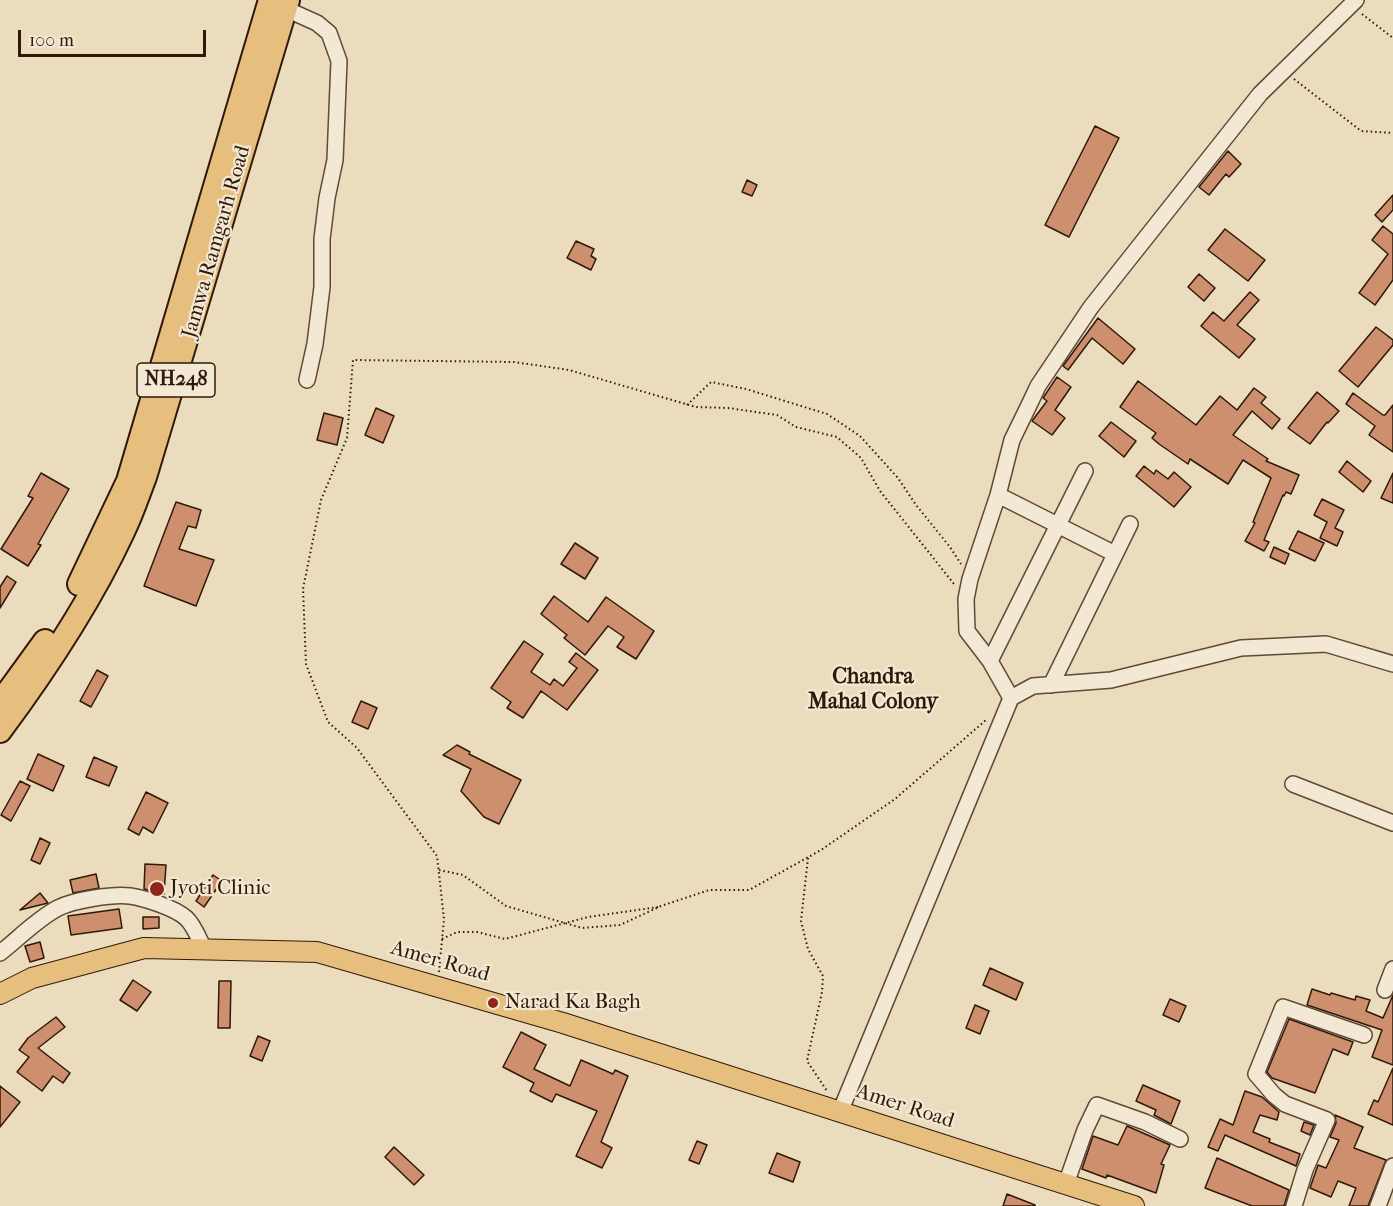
<!DOCTYPE html>
<html>
<head>
<meta charset="utf-8">
<style>
  body { margin:0 }
  #map { position:relative; width:1393px; height:1206px; overflow:hidden; background:#ebdcbd; font-family:"IM FELL French Canon",serif }
  canvas { display:block }
  .scale { position:absolute; left:18px; top:30px; width:188px; height:27px; box-sizing:border-box; border:3px solid #301909; border-top:0; padding-left:8px; font-size:18px; line-height:21px; white-space:nowrap; color:#301909; -webkit-text-stroke:4px #f2e8d4; paint-order:stroke }
</style>
</head>
<body>
<div id="map">
<canvas width="1393" height="1206"></canvas>
<div class="scale">100 m</div>
</div>
<script>
const ctx = document.querySelector('canvas').getContext('2d');
ctx.lineJoin = 'round';
function fill(path, color) {
  ctx.fillStyle = color;
  ctx.fill(path, 'evenodd');
}
function trace(path, color, width, dash) {
  ctx.strokeStyle = color;
  ctx.lineWidth = width;
  ctx.lineCap = dash ? 'butt' : 'round';
  ctx.setLineDash(dash || []);
  ctx.stroke(path);
}
function label(font, color, halo, rows, align = 'center') {
  ctx.font = font + ' "IM FELL French Canon",serif';
  ctx.lineWidth = 4.5;
  ctx.setLineDash([]);
  ctx.textBaseline = 'middle';
  ctx.strokeStyle = halo;
  ctx.fillStyle = color;
  for (const [text, x, y, turn = 0] of rows) {
    ctx.save();
    ctx.translate(x, y);
    ctx.rotate((+turn || 0) * Math.PI / 180);
    ctx.textAlign = isNaN(turn) ? turn : align;
    if (halo) ctx.strokeText(text, 0, 0);
    ctx.fillText(text, 0, 0);
    ctx.restore();
  }
}
const building = new Path2D(`
  M1095,126l24,12 -50,99 -24,-12z
  M1228,151l13,13 -12,13 -3,-3 -17,21 -10,-8z
  M747,180l10,5 -5,11 -10,-4z
  M1393,195v15l-11,12 -7,-7z
  M1383,226l10,8v46l-18,25 -16,-12 29,-39 -16,-14z
  M1225,229l40,31 -17,21 -40,-31z
  M576,241l18,8 -3,7 5,3 -5,11 -24,-12z
  M1199,274l16,14 -11,13 -16,-14z
  M1250,292l9,8 -22,25 18,14 -16,19 -38,-32 12,-14 11,9z
  M1098,318l37,31 -12,15 -31,-26 -24,32 -5,-4z
  M1376,327l17,13v5l-35,42 -19,-16z
  M1057,377l14,10 -16,23 10,8 -13,17 -20,-14 15,-20 -4,-3z
  M1138,381l58,44 24,-29 17,14 17,-22 12,9 -5,6 19,16 -8,10 -20,-18 -19,24 35,24 -2,2 33,14 -8,19 -5,-2 -2,4 -1,-1 -19,45 5,2 -5,9 -19,-10 10,-18 -2,-1 18,-44 -28,-18 -15,24 -38,-25 -2,5 -29,-20 -7,-6 4,-5 -36,-26z
  M1317,392l22,19 -11,12 -1,-1 -17,22 -22,-16z
  M1353,393l30,22h2l8,-10v47l-24,-17 6,-9 -29,-22z
  M376,408l18,8 -11,27 -18,-8z
  M324,413l19,5 -6,27 -20,-5z
  M1111,422l25,19 -12,16 -25,-21z
  M1347,461l24,20 -8,11 -24,-20z
  M1144,466l10,8 2,-4 12,9 6,-7 17,15 -17,20 -38,-31z
  M41,473l28,16 -31,55 3,1 -13,21 -27,-17 32,-51 -5,-2z
  M1393,473v30l-12,-5z
  M1322,499l22,11 -9,18 8,4 -6,14 -17,-8 7,-16 -13,-7z
  M176,502l25,8 -5,18 -8,-2 -9,23 35,11 -18,46 -52,-20z
  M1298,531l26,12 -9,18 -26,-12z
  M575,543l23,15 -13,21 -24,-15z
  M1274,547l15,7 -4,10 -15,-7z
  M7,576l9,6 -16,26v-21z
  M554,596l34,26 18,-25 48,34 -18,28 -19,-12 7,-10 -16,-11 -23,29 -21,-17 3,-3 -26,-21z
  M524,641l19,13 -12,18 19,13 4,-6 9,7 14,-18 -8,-6 7,-9 22,17 -31,40 -26,-19 -18,27 -16,-10 4,-6 -20,-14z
  M97,670l11,6 -17,31 -11,-6z
  M361,701l16,7 -9,21 -16,-7z
  M457,745l13,7 -1,2 52,26 -22,44 -15,-7 -23,-26 10,-22 -28,-14z
  M38,754l26,12 -11,25 -26,-12z
  M94,757l23,10 -8,19 -23,-9z
  M20,781l10,5 -19,35 -10,-6z
  M146,792l22,11 -15,30 -10,-6 -4,8 -11,-6z
  M40,838l10,5 -10,21 -9,-4z
  M145,864l21,1 -2,29 -20,-5z
  M96,874l3,14 -26,5 -3,-13z
  M213,875l9,6 -18,26 -8,-6z
  M40,893l8,10 -28,7z
  M119,909l3,19 -51,7 -3,-19z
  M143,917h16v11l-16,1z
  M40,942l4,16 -14,4 -5,-16z
  M990,968l33,15 -7,17 -33,-15z
  M133,980l18,12 -14,19 -17,-11z
  M219,981h12l-1,47h-12z
  M1312,989l18,6 1,-2 24,7 1,-4 14,4 -4,11 17,7 10,-23v70l-21,-8 10,-27 -75,-25z
  M1170,999l16,7 -7,16 -16,-7z
  M975,1005l14,6 -9,23 -14,-6z
  M56,1017l9,10 -27,21 32,25 -7,10 -10,-7 -11,15 -25,-19 12,-15 -10,-7 9,-12z
  M1289,1019l64,23 -5,13 -15,-6 -18,44 -43,-15 -5,-6z
  M521,1032l25,13 -12,24 36,17 11,-26 32,14 2,-4 13,6 -27,66 11,6 -10,20 -26,-12 21,-45 -41,-17 -4,8 -22,-11 4,-8 -31,-16z
  M258,1036l12,5 -8,20 -12,-5z
  M1393,1068v57l-25,-11 6,-14 4,2z
  M1143,1085l37,16 -9,23 -17,-9 2,-5 -20,-9z
  M0,1086l20,16 -20,25z
  M1245,1091l17,6 17,15 -2,8 -17,-5 -7,17 17,7 -1,3 31,12 -4,12 -71,-31 -7,16 -10,-4 12,-28 13,6z
  M1335,1115l28,12 -9,21 32,12 -18,46h-19l7,-18 -18,-7 -7,16 -21,-9 8,-23 8,3 13,-28 -9,-3 6,-14z
  M1304,1122l10,3 -4,10 -9,-4z
  M1127,1126l43,19 -9,19 3,1 -8,28 -49,-18 -1,3 -24,-9 11,-33 25,9z
  M697,1141l10,4 -8,19 -10,-4z
  M394,1147l30,28 -10,10 -29,-28z
  M777,1153l23,9 -7,20 -24,-9z
  M1217,1158l72,32 -5,16h-32l-47,-18z
  M1007,1194l28,11v1h-32z`);
const path = new Path2D(`
  M1362,14l31,24
  M1294,79l67,52 32,2
  M687,405l24,-23 35,7 81,25 33,22 38,42 18,27 34,42 11,17
  M808,858l-7,63 7,28 15,27 -1,16 -15,69 20,30
  M439,870l24,5 43,31 76,22 38,-3 41,-19 48,-16h40l72,-40 74,-51 91,-79
  M442,939l15,-7h20l28,7 83,-22 70,-10
  M439,972l5,-53 -7,-63 -80,-108 -29,-26 -22,-58 -3,-75 18,-89 26,-62 6,-78 161,2 55,8 127,37 32,1 49,7 19,12 41,10 24,21 19,33 74,93`);
const minor = new Path2D(`
  M277,5l40,18 12,10 10,28 -4,99 -8,38 -5,41v48l-7,57 -8,36
  M998,495l117,59
  M990,661l95,-190
  M1051,685l79,-161
  M1011,698l-21,-37 -23,-30 -1,-32 4,-20 28,-84 14,-55 18,-37 8,-17 53,-79 169,-213 96,-94
  M1293,784l100,39
  M0,953c18,-14 37,-34 58,-45 16,-8 54,-14 72,-12 14,2 45,12 56,22 8,7 13,21 18,31
  M1385,990l8,-21
  M840,1112l171,-414 22,-12 78,-6 130,-32 85,-4 67,20
  M1066,1184l19,-54 12,-25 48,17 35,17
  M1294,1206l11,-36 22,-50 -42,-16 -11,-9 -18,-21 27,-67 81,28
  M1378,1206l15,-40`);
const major = new Path2D(`
  M0,994l32,-16 112,-30 173,4 246,71 571,183`);
const highway = new Path2D(`
  M79,584l49,-103 142,-481
  M0,703l45,-62
  M0,731c46,-62 90,-128 123,-199 9,-18 15,-37 22,-55l143,-477`);
const markers = [
  [157,889,8,"#8f2418"],
  [493,1003,6,"#8f2418"]
];
const shields = [
  [176,380,78]
];
const shieldNames = [
  ["NH248",176,380]
];
const streetNames = [
  ["Jamwa Ramgarh Road",217,242,-74],
  ["Amer Road",440,962,16],
  ["Amer Road",905,1107,18]
];
const poiNames = [
  ["Jyoti Clinic",170,889],
  ["Narad Ka Bagh",505,1003]
];
const neighbourhoodNames = [
  ["Chandra",873,678],
  ["Mahal Colony",873,703]
];
fill(building, '#cd8f6d');
trace(building, '#301909', 1.5);
trace(minor, '#5f4a36', 18);
trace(major, '#301909', 22);
trace(highway, '#301909', 26);
trace(path, '#301909', 2, [1.5, 3]);
trace(minor, '#f2e8d4', 15);
trace(major, '#e6be7e', 20);
trace(highway, '#e6be7e', 22);
for (const [x, y, r, color] of markers) {
  const dot = new Path2D();
  dot.arc(x, y, r, 0, 2 * Math.PI);
  ctx.fillStyle = color;
  ctx.fill(dot);
  trace(dot, '#f2e8d4', 2);
}
for (const [x, y, w] of shields) {
  const box = new Path2D();
  box.roundRect(x - w / 2, y - 17, w, 34, 4.5);
  ctx.fillStyle = '#f2e8d4';
  ctx.fill(box);
  trace(box, '#301909', 1.5);
}
label('bold 20px', '#301909', null, shieldNames);
label('21px', '#301909', '#f2e8d4', streetNames);
label('21px', '#301909', '#f2e8d4', poiNames, 'left');
label('bold 22px', '#301909', '#f2e8d4', neighbourhoodNames);
</script>
</body>
</html>
